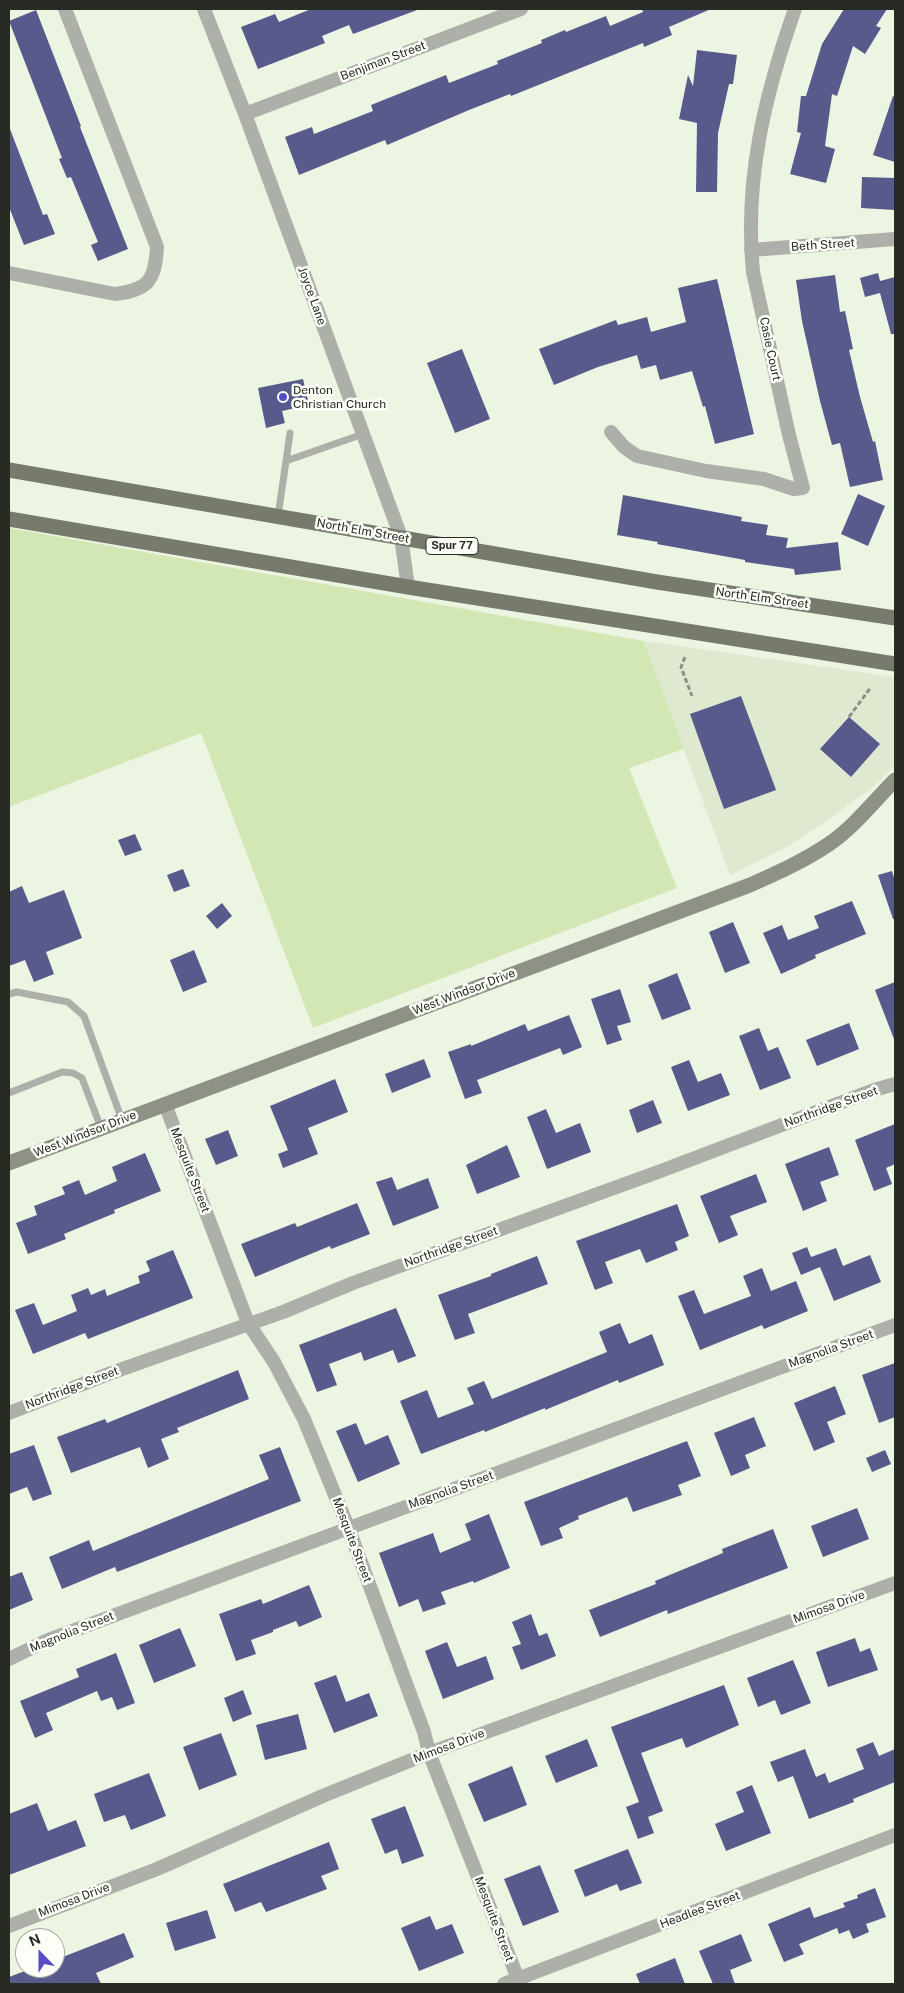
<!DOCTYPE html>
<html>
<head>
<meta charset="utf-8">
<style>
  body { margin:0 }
  #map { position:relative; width:904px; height:1993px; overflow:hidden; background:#ecf4e2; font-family:"Public Sans",sans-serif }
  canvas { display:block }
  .frame { position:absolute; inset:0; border:10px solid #282b24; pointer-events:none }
  .north { position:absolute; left:15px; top:1928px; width:50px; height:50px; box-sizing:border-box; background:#fcfff8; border:1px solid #a7aaa3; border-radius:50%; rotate:338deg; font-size:14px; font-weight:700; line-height:20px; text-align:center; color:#282b24 }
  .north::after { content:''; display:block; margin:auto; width:18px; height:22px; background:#564dc4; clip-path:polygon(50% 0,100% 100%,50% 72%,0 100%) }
</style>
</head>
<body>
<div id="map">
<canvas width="904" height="1993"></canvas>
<div class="frame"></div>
<div class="north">N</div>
</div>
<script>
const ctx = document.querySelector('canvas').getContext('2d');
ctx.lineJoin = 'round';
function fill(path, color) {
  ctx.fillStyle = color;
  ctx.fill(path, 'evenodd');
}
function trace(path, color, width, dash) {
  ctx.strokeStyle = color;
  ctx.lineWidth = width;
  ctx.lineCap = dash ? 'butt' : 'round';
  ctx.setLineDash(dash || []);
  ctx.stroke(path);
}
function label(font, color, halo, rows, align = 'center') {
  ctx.font = font + ' "Public Sans",sans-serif';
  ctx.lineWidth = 5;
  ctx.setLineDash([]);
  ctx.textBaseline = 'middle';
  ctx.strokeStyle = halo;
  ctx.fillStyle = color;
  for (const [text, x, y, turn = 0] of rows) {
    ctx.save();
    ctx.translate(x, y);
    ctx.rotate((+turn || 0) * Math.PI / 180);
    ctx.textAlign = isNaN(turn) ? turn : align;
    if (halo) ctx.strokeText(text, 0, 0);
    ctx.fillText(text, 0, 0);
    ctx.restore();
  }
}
const built = new Path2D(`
  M644,641l251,36v89l-23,22 -47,34 -38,25 -57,28z`);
const green = new Path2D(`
  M9,528l635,113 40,108 -55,19 48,120 -364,140 -112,-295 -192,74z`);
const building = new Path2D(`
  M311,9h106v1l-64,24 -4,-9 -27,11 3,7 -67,26 -17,-42 34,-13 4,8z
  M642,9h69l-42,18 3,8 -28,12 -1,-4 -132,53 -1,-2 -41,16 -82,35 -2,-5 -86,35 -14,-38 27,-10 2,7 59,-23 -2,-6 75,-30 3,8 49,-19 -1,-3 45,-18 -1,-3 24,-10 1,2 40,-16 4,10 33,-14z
  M844,9h43l-11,17 5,2 -16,26 -12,-8 -16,50 -5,-2 -7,52 10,3 -9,34 -36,-9 11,-41 -4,-1 4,-36h5l16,-52z
  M36,10l45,116 -1,1 48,122 -30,12 -7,-16 7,-3 -27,-65 -4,1 -8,-19 3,-1 -53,-137z
  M697,50l40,5 -4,29h-4l-11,49 -1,59h-21l1,-69 -18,-4 9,-44 5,11z
  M893,96l2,1v65l-22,-7z
  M10,129l33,86 4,-1 8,20 -31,11 -15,-38z
  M862,177l33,1v32l-34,-2z
  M878,273l2,8 15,-4v57h-4l-11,-41 -15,4 -5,-19z
  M835,275l5,37 5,-1 8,38 -4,1 11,47 13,45 2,-1 8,39 -33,7 -10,-44 -8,2 -12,-44 -18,-80 -6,-41z
  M717,279l37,155 -39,10 -10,-38 -2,1 -11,-36 -32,9 -4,-15 -15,4 -4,-14 -39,12 -44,18 -15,-36 77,-29 2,5 29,-8 4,15 35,-10 -8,-34z
  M462,349l28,70 -35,14 -28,-70z
  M303,379l6,26 -27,6 3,12 -19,5 -8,-40z
  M858,494l27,12 -17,40 -27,-12z
  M623,495l119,22 -1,4 27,4 -2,10 22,3 -2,10 52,-6 3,28 -46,5 -1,-6 -49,-7v-2l-88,-16 1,-2 -41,-7z
  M741,696l35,94 -52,19 -34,-95z
  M849,717l31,27 -29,33 -31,-28z
  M135,834l7,16 -17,6 -7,-16z
  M183,869l7,17 -16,6 -7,-17z
  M892,871l3,10v38h-2l-15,-44z
  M22,886l7,17 35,-13 18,48 -36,14 8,22 -20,8 -9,-22 -16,6v-74z
  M852,901l14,33 -51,21 1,3 -35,16 -18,-41 19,-8 6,15 31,-12 -5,-12z
  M222,903l10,13 -15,13 -11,-13z
  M733,922l17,41 -25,10 -16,-41z
  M194,950l13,32 -24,10 -13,-32z
  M677,973l14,36 -29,11 -14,-35z
  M895,982v56l-1,1 -19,-49z
  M620,989l11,33 -14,4 5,14 -15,5 -16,-46z
  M569,1015l13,32 -19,8 -3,-7 -83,32 5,13 -17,6 -17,-47 23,-8v2l54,-22 3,7z
  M849,1023l10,26 -42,17 -11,-26z
  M759,1028l9,23 10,-4 13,31 -31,12 -21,-54z
  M424,1059l7,18 -39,16 -7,-19z
  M689,1060l9,22 23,-9 9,22 -42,16 -17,-44z
  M335,1079l13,33 -40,16 10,26 -35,14 -5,-14 10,-4 -18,-44z
  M653,1100l9,23 -25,10 -8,-23z
  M546,1109l10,24 24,-10 11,29 -44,17 -20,-52z
  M895,1124v40l-9,4 6,16 -18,7 -19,-51z
  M228,1130l10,26 -22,9 -11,-26z
  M507,1145l13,32 -43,17 -11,-29z
  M829,1147l10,28 -19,7 7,19 -24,10 -18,-47z
  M145,1153l16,38 -47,19 1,3 -51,21 2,5 -38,15 -12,-31 21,-8 -3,-9 31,-12 -3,-7 17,-7 6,15 32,-14 -5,-14z
  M756,1174l11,28 -37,14 8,19 -19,8 -19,-47z
  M392,1177l5,13 31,-12 11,30 -46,18 -17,-44z
  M357,1203l13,31 -39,15 -1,-3 -75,31 -14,-33 54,-21 2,4z
  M677,1204l12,32 -14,6 3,8 -32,13 -6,-14 -35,13 8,21 -18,7 -19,-49z
  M807,1247l4,10 25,-9 7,18 27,-11 11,27 -47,19 -14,-34 -19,8 -9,-22z
  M173,1250l20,48 -105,41 -3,-6 -52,21 -18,-44 19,-7 9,22 34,-14 -6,-16 17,-7 3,7 14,-6 2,7 33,-13 -2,-7 12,-5 -4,-10z
  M537,1256l11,28 -80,30 7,19 -20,7 -17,-45 53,-19v-2z
  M762,1268l9,23 25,-10 12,30 -44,18 -2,-4 -62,25 -22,-54 16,-6 10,24 47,-18 -8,-20z
  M396,1308l20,48 -18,7 -5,-13 -29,11 -3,-9 -32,12 8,21 -20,7 -18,-47z
  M620,1323l9,21 23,-10 12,31 -45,18 -1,-3 -73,30v-2l-60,24 -1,-2 -63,24 -21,-53 27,-11 11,28 36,-14 -7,-16 17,-7 8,18 115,-47 -8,-20z
  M895,1363v54l-16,6 -17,-48z
  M238,1370l11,29 -72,29 2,4 -18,7 8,20 -21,9 -8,-21 -69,26 -14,-36 48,-18 2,4z
  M835,1386l11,28 -19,8 8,20 -21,9 -20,-48z
  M754,1417l12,29 -21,9 5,13 -19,8 -17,-43z
  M356,1423l9,22 23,-10 12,29 -42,18 -22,-51z
  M687,1441l14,35 -23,9 4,10 -49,17 -6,-15 -49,19 1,3 -20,9 4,10 -22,8 -17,-44z
  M34,1445l18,49 -19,7 -6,-14 -18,7v-40z
  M280,1447l21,54 -184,71 -2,-5 -53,22 -13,-32 40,-17 4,11 176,-72 -10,-24z
  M885,1450l6,14 -19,8 -6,-14z
  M857,1508l12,31 -46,18 -12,-31z
  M489,1514l21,54 -36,15 -1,-2 -32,11 5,12 -23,8 -5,-13 -19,8 -20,-54 54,-20 7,20 31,-13 -6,-16z
  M773,1529l15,39 -120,46 -1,-4 -67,27 -11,-27 67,-26 -1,-3 68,-28 -1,-4z
  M22,1572l11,28 -24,10v-33z
  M309,1585l13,32 -23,10 -3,-6 -23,9v2l-22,8 5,14 -20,7 -17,-47 42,-15 2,5z
  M531,1614l8,22 8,-3 9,23 -35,14 -9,-23 9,-3 -9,-22z
  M180,1628l16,38 -42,17 -15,-38z
  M855,1638l5,14 10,-4 8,22 -50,17 -12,-35z
  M447,1642l10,25 29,-11 8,23 -51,20 -18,-48z
  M116,1653l19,50 -18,7 -5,-13 -11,4 -4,-10 -51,22 7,17 -18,8 -15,-37 59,-24 -3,-8z
  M793,1660l18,43 -30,12 -6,-15 -17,7 -11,-29z
  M336,1675l10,27 23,-9 9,23 -44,17 -20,-50z
  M724,1685l15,40 -53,23 -4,-10 -41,15 22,58 -15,6 6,16 -16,6 -12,-32 13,-5 -28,-75z
  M243,1690l9,24 -19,8 -9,-24z
  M298,1714l9,35 -42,11 -9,-35z
  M221,1733l16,42 -38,15 -16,-43z
  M587,1739l11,27 -42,17 -11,-27z
  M873,1742l6,14 16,-7v33l-42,17 1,3 -45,17 -16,-43 -15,6 -8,-20 35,-13 11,28 9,-4 4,10 35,-14 -8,-20z
  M512,1766l15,39 -43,17 -16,-38z
  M149,1773l17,43 -35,14 -6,-15 -21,7 -10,-28z
  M752,1785l19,48 -45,18 -11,-27 29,-12 -8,-20z
  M37,1803l11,28 28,-11 10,26 -77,29v-61z
  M405,1806l19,50 -22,8 -5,-15 -12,5 -14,-35z
  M329,1842l10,27 -18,7 6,13 -61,23 -5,-10 -26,10 -12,-28z
  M628,1849l14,34 -22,8 -3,-7 -32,13 -11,-27z
  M540,1865l19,47 -36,14 -19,-47z
  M875,1888l11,29 -20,7 3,8 -16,7 -4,-9 -10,4 -2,-6 -38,16 5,10 -20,8 -16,-38 42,-17 4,11 31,-11 -2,-4 15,-5 -1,-3z
  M207,1910l9,28 -41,13 -9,-28z
  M430,1916l6,14 16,-6 12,29 -45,18 -18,-43z
  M124,1933l10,24 -38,16 5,11h-92v-7l24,-9h22v-8z
  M741,1934l11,27 -22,9 5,14h-22l-14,-33z
  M675,1958l10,26h-45l-4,-10z`);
const path = new Path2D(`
  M685,657l-4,10 11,29
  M849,717l22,-30`);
const lane = new Path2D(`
  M286,461l4,-28
  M278,516l8,-55 77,-27
  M9,994l8,-2 51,10 16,14 38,104
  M9,1093l53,-21 11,1 9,5 19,50`);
const street = new Path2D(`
  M204,9l41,105 156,423 7,50
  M245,114l276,-105
  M751,250l144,-11
  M9,273l106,21c34,-4 40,-14 42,-47l-92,-238
  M611,432l13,15 13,9 69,15 58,8 30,10 9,-1 -14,-53 -36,-163c-9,-92 12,-178 42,-263
  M165,1104l83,219 26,39 30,57 44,108 76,205 5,21 91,231
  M9,1413l102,-40 172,-61 70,-29 305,-111 216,-82 21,-6
  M9,1659l39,-19 847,-315
  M9,1926l148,-57 168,-74 104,-42 466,-170
  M504,1984l391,-149`);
const secondary = new Path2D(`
  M9,1163l741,-278c27,-12 54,-24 79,-41 25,-17 45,-43 66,-64`);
const primary = new Path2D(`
  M9,470l648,112 238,36
  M9,519l399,68 487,77`);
const markers = [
  [283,397,5,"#564dc4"]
];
const shields = [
  [452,546,52]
];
const shieldNames = [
  ["Spur 77",452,546]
];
const streetNames = [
  ["Benjiman Street",383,61,-21],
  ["Beth Street",823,245,-4],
  ["Joyce Lane",312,296,70],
  ["Casie Court",770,349,78],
  ["North Elm Street",363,531,10],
  ["North Elm Street",762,598,8],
  ["West Windsor Drive",464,992,-21],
  ["Northridge Street",831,1107,-20],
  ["West Windsor Drive",85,1134,-21],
  ["Mesquite Street",190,1170,69],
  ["Northridge Street",451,1247,-20],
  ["Magnolia Street",831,1349,-20],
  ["Northridge Street",72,1388,-21],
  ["Magnolia Street",451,1490,-20],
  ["Mesquite Street",352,1540,69],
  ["Mimosa Drive",829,1607,-20],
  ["Magnolia Street",72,1632,-22],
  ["Mimosa Drive",449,1746,-21],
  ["Mimosa Drive",74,1900,-21],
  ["Headlee Street",700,1910,-21],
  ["Mesquite Street",494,1919,69]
];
const poiNames = [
  ["Denton",293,390],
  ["Christian Church",293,404]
];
fill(built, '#dee9d0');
fill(green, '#d3e7b5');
fill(building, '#585a8b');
trace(path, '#8b9184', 3, [5, 2.5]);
trace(lane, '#adb0a9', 7);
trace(street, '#adb0a9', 14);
trace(secondary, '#8d9186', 15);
trace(primary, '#767b6d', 15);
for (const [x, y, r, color] of markers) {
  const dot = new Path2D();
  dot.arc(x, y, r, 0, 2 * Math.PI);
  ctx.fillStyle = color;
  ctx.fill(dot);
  trace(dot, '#fcfff8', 2);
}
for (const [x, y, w] of shields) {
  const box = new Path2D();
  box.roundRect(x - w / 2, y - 8.5, w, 17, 4);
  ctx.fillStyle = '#fcfff8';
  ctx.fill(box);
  trace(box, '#282b24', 1);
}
label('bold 11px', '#282b24', null, shieldNames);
label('12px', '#282b24', '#fcfff8', streetNames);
label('12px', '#282b24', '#fcfff8', poiNames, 'left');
</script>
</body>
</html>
